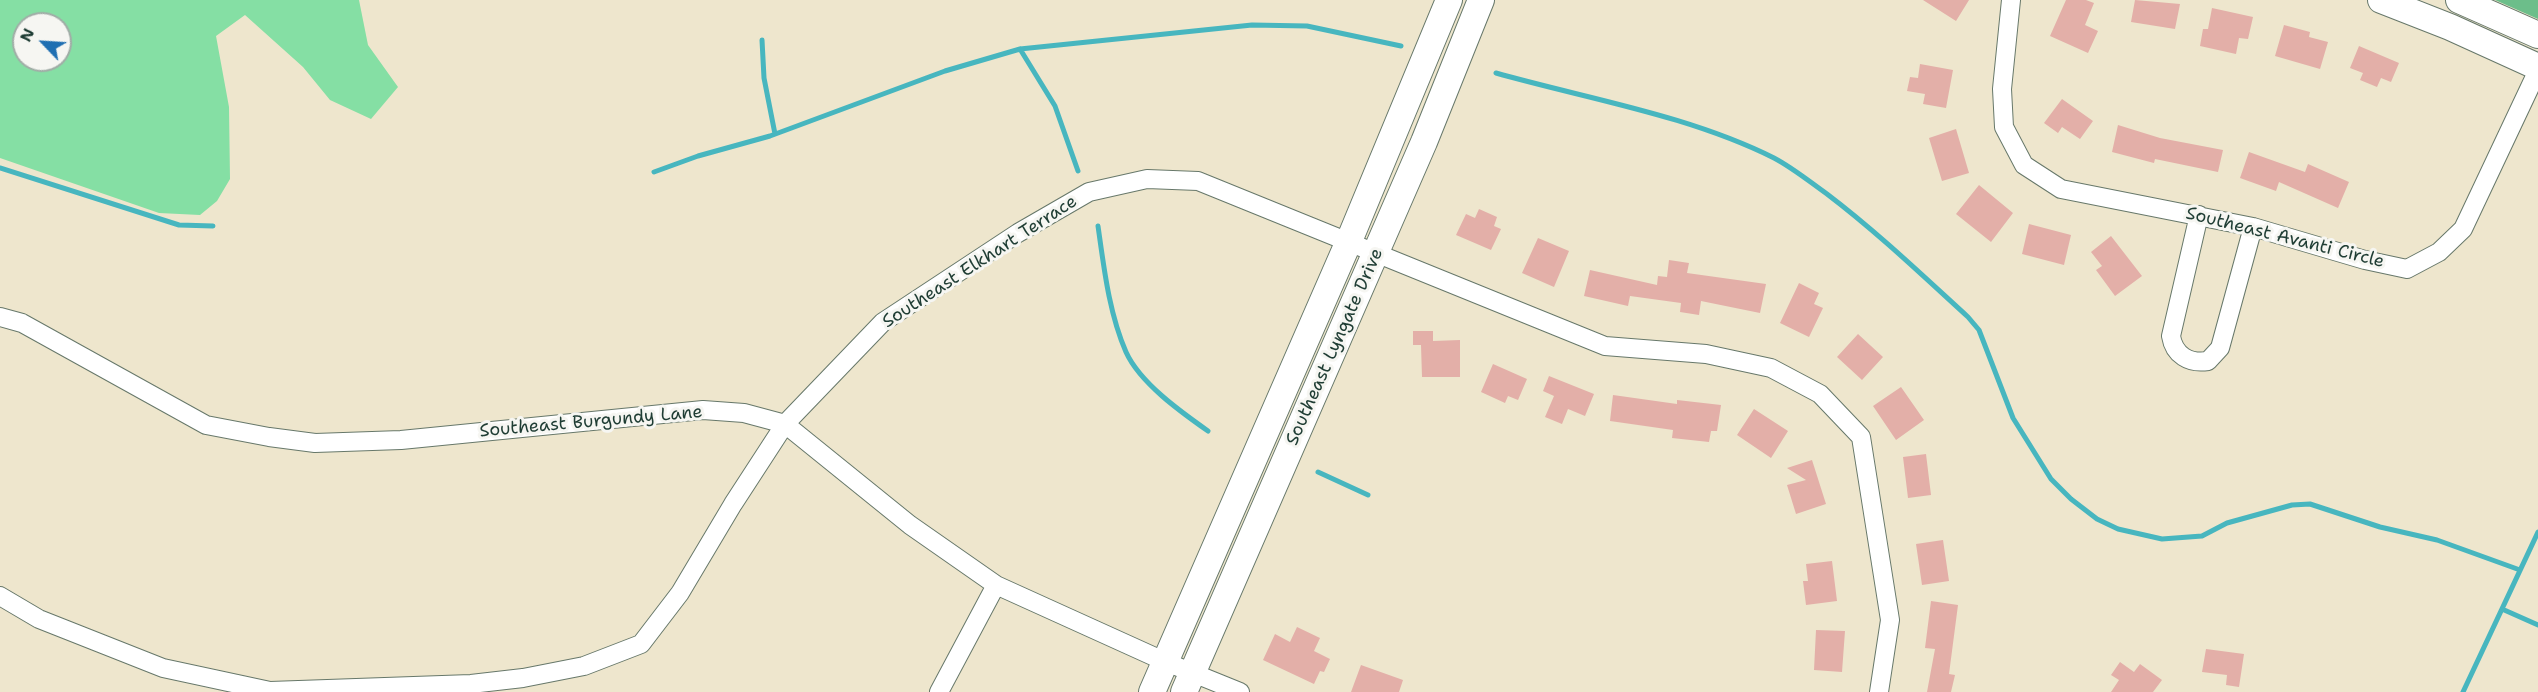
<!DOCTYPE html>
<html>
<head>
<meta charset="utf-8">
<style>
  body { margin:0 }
  #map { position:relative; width:2538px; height:692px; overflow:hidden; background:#eee6cd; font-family:"Shantell Sans",sans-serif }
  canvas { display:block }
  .north { position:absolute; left:12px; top:12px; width:60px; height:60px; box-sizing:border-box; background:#f6f6f2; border:2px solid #a0aca6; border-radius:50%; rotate:295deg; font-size:16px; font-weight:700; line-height:24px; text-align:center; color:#1f3d34 }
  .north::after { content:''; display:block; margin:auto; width:21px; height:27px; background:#1f6fb2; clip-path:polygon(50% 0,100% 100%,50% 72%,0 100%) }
</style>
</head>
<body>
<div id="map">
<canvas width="2538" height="692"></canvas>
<div class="north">N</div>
</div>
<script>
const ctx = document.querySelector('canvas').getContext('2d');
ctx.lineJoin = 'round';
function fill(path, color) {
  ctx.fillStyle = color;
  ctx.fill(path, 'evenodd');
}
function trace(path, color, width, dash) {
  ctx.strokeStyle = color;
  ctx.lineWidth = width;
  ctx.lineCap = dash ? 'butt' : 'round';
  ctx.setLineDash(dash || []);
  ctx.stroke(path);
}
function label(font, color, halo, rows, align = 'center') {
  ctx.font = font + ' "Shantell Sans",sans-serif';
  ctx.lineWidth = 6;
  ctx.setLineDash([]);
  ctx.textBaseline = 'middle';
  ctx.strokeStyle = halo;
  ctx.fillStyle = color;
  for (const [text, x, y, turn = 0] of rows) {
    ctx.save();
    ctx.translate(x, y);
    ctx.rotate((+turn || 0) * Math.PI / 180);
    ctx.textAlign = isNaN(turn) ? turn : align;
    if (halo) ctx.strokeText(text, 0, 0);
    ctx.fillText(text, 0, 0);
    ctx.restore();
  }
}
const green = new Path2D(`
  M0,0h359l9,45 30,42 -27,32 -41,-19 -27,-33 -58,-52 -29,21 13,71 1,72 -13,22 -17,14 -41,-2 -159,-55zM24,24h36v36h-36z`);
const forest = new Path2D(`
  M2495,0h43v19z`);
const stream = new Path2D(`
  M762,40l2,38 11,56
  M1020,49l35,57 23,65
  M1496,73c92,26 192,42 278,85 19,10 36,24 53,36 50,38 95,81 141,123l11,13 34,88 38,61 20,20 26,20 21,10 44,10 40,-3 25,-13 65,-18 18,-1 70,23 57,13 83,30
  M0,168l179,57 34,1
  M654,172l44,-16 72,-20 175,-65 75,-22 232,-24 55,1 94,20
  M1098,226c6,42 11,87 28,126 14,31 55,60 82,79
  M1318,472l50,23
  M2502,609l36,16
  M2463,692l75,-160`);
const building = new Path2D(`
  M1923,0h46l-13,21z
  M2066,0h20l8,3 -9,22 13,6 -10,22 -38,-17z
  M2135,0l45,4 -5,25 -44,-7z
  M2212,8l41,9 -5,22 -9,-1 -3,16 -36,-8 3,-17h5z
  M2284,25l26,7 -1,5 19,5 -8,27 -45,-13z
  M2359,46l40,17 -8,19 -10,-4 -4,9 -17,-7 3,-7 -13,-5z
  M1920,64l33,6 -7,38 -23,-4 2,-10 -18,-3 3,-14 8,1z
  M2062,99l31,22 -13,18 -18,-12 -4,6 -14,-10z
  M2118,125l42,13 63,12 -5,22 -63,-13 -1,4 -42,-11z
  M1956,129l13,44 -27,8 -13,-43z
  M2249,152l56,20 3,-8 41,18 -11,26 -59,-26 -3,9 -36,-13z
  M1979,185l34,28 -22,29 -35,-28z
  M1479,209l18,8 -3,9 7,3 -10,21 -35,-15 10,-21 9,4z
  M2029,224l42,11 -7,30 -42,-11z
  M2111,236l31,40 -27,20 -19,-26 6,-4 -11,-14z
  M1538,238l31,13 -15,36 -32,-14z
  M1669,260l20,3 -2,10 79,11 -6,29 -59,-12 -2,14 -19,-3 1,-9 -51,-7 -2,10 -44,-10 6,-26 67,15 1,-9 9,1z
  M1799,283l20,10 -5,11 9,4 -14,29 -29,-14z
  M1413,331h20v10l27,-1v37h-38l-1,-32h-8z
  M1858,334l25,23 -21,23 -25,-23z
  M1493,364l34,15 -9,21 -10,-4 -3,7 -24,-11z
  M1549,376l45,18 -9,22 -17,-7 -6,15 -17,-7 9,-21 -11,-5z
  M1901,387l23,33 -28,20 -23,-34z
  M1613,395l64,9v-4l44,5 -4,26h-6l-2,11 -37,-4 1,-8 -63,-9z
  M1754,409l34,22 -17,27 -34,-23z
  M1926,454l5,41 -23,3 -5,-41z
  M1812,460l14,44 -30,10 -9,-29 19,-5 -19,-12z
  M1943,540l6,41 -27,4 -6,-41z
  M1832,561l5,40 -31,4 -3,-24h5l-2,-17z
  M1931,601l27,4 -9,69 6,1 -4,17h-24l8,-43 -10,-1z
  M1297,627l23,11 -6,13 16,8 -6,13 -4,-1 -6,13 -51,-24 12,-26 15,8z
  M1816,630l29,1 -3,41 -28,-2z
  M2206,649l38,5 -5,33 -13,-2 1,-10 -25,-3z
  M2120,662l14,10 6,-8 22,16 -9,12h-42l8,-12 -8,-5z
  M1361,665l42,15 -4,12h-48z`);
const street = new Path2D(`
  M2011,0l-9,89 2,38 20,38 37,24 192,38 112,33 42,9 32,-17 24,-23 75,-159
  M2199,215l-28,121c3,19 18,28 37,25l12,-13 33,-121
  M0,317l22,6 184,102 63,12 46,6 86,-3 302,-30 41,3 41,11 125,101 86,60 170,77 74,30
  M0,596l39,23 124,49 107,23 201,-7 52,-6 61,-12 57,-22 39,-51 53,-89 52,-80 98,-102 135,-89 71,-41 58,-13 51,2 407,165 101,8 65,14 49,26 41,43 29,183 -11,72
  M939,692l57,-107`);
const secondary = new Path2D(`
  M2381,0l69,27 88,40
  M2459,0l79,35
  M1152,692l197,-451 100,-241
  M1184,692l240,-550 57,-142`);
const streetNames = [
  ["Southeast Avanti Circle",2285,238,14],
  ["Southeast Elkhart Terrace",980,262,-33],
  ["Southeast Lyngate Drive",1335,347,-66],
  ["Southeast Burgundy Lane",591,422,-5]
];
fill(green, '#85dfa4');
fill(forest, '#6cbe8a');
trace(stream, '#47b6bf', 5);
fill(building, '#e3afa8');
trace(street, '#67786a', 20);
trace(secondary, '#67786a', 28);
trace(street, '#fff', 18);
trace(secondary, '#fff', 26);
label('18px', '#1f3d34', '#f6f6f2', streetNames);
</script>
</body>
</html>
